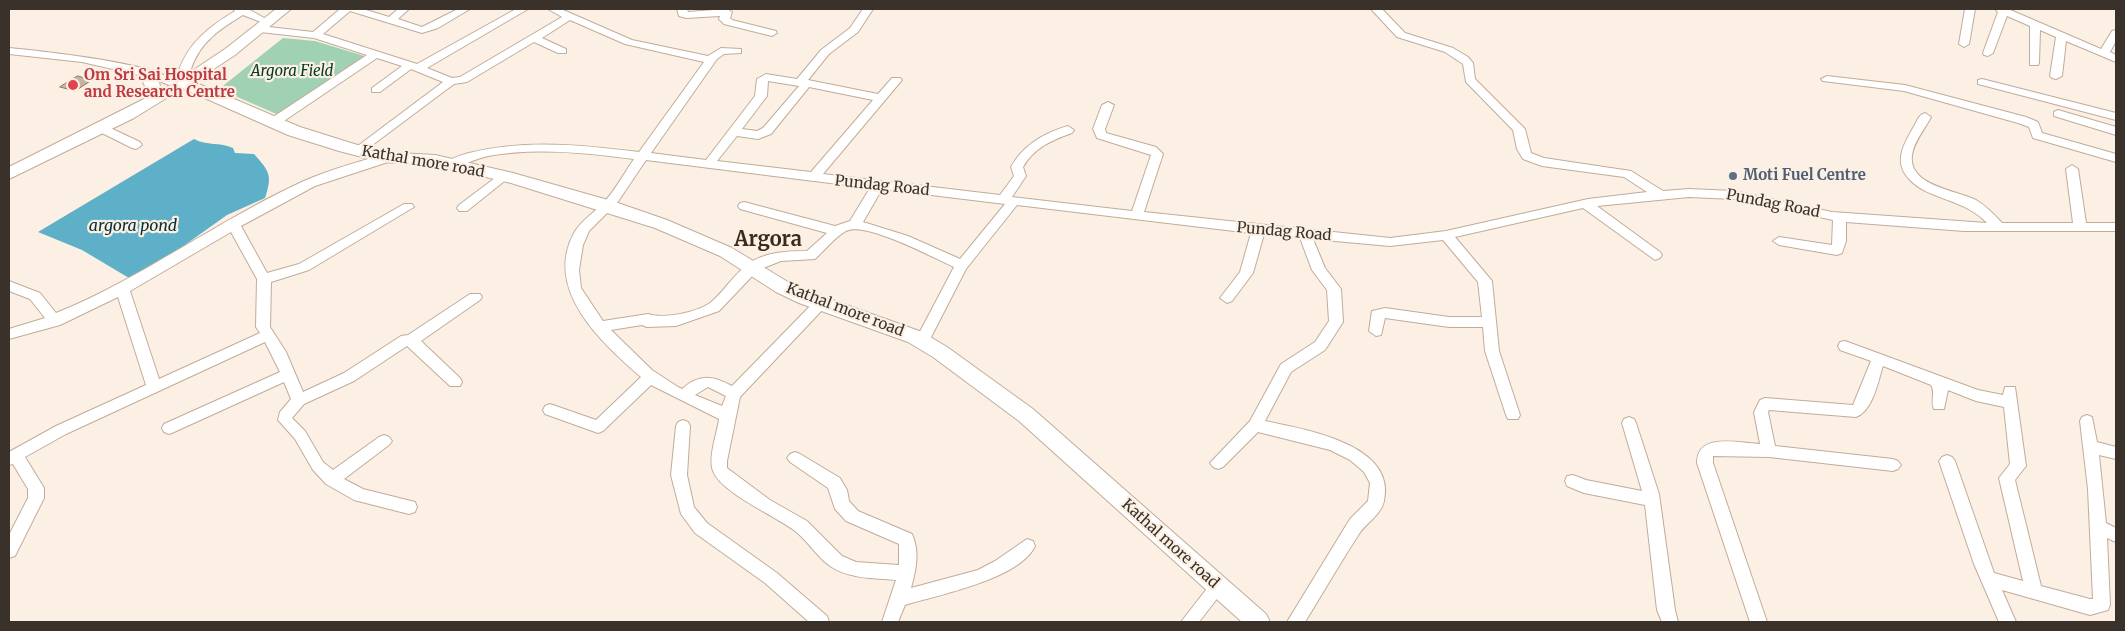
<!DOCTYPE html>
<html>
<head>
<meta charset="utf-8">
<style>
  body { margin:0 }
  #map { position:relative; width:2125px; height:631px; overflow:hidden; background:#fcf0e4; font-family:Merriweather,serif }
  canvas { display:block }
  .frame { position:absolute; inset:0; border:10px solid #3a322a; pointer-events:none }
</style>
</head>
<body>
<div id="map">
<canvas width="2125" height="631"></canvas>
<div class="frame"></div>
</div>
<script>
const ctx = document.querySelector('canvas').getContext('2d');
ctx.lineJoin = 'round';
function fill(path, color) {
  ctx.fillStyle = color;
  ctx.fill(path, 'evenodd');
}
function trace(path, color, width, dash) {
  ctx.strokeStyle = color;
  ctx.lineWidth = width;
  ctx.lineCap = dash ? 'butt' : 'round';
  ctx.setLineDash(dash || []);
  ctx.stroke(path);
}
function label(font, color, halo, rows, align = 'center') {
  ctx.font = font + ' Merriweather,serif';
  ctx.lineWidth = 4.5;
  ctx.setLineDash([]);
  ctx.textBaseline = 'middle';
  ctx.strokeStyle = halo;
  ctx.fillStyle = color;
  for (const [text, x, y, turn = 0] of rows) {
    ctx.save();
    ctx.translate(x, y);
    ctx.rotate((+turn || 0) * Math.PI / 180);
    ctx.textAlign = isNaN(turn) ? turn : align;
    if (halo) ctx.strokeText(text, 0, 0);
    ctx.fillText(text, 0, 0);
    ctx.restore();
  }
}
const green = new Path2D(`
  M283,38l32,3 56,17 -90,58 -62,-27z`);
const water = new Path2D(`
  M194,139c13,7 26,3 39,9l2,5 19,1c15,17 19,21 11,44l-38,17 -52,37 -46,26 -47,-28 -44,-18z`);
const building = new Path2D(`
  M78,76l14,4 -17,11 -15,-4z`);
const minor = new Path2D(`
  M233,9h18l-1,1 16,9 -5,3 -18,-7c-23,14 -43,27 -52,54l4,3 -2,2 -12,-2 -2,-2c10,-28 31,-44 56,-59z
  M340,9h23l26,8 9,-8h11l-11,10 24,8 36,-18h12l-32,19 -16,5 -72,-22 -27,23 94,30 99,-55h12l-101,59 25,10 8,-1 102,-60 -14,-8h13l71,31 76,16 13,-8 20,1v4l-17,1 -7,5 -66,94 55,7 49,-64 2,-17 9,-5 31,5 24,-29 29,-22 13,-19h10l-15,23 -29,22 -21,26 70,14 14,-16h8l2,2 -79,94 177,21 14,-19 -3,-9c12,-22 33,-34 57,-41l6,4 -2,3c-20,7 -38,15 -49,34l3,9 -14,21 120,14 19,-56 -54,-17 -4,-9 9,-24 6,-3 6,3 -9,24 1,4 50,14 7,7 -19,58 246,26 56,-7 142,-32 59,-7 -23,-15 -82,-11 -19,-7 -6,-10 -4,-19 -47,-48 -3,-18 -18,-12 -48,-15 -26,-28h11l23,24 48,15 15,9 5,6 2,16 50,50 6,24 13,5 87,13 32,20 26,-2 45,2 98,21 155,11c-24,-25 -58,-23 -77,-43 -17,-17 -7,-35 3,-52 4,-6 5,-13 12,-15l6,4c-6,12 -17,24 -19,38 -4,31 44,35 64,45 10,6 18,14 26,23h71l-7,-54 6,-4 6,4 8,54h30v8h-152l-118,-9v19l-4,12 -5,2 -58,-10 -6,-4 6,-4 53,8 1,-25 -99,-21 -45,-2 -92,9 63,46 2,3 -2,3 -5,2 -72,-52 -128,29 37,44 7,70 21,64 -2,4h-10l-2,-4 -21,-64 -2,-24h-34l-64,-9 -4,17 -5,1 -7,-5 3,-20 13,-3 64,9h33l-4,-35 -35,-42 -53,6 -77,-7 12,29 16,21 2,33 -18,28 -34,22 -26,49c38,8 132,23 119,80 -3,14 -18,22 -25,33 -19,29 -36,59 -54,88h-18l63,-103 18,-18 2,-18 -6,-11 -14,-12 -20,-10 -72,-18 -35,35 -5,2 -5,-2 -3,-4 40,-42 31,-57 34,-22 14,-21 -2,-31 -15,-20 -12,-32 -36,-4 -11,39 -21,28 -5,2 -7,-5 20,-26 11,-39 -234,-28 -51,64 -39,76h-10l-2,-4 39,-74c-20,-9 -89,-46 -108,-36 -12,7 -21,19 -31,28l-34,2 -23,9 -39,41 -43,15 -29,1 -5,-2 -31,5 41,40 26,17 4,2c18,-16 31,-13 50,-3l84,-86h10l2,3 -2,3 -86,91 -13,64v7l43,32 37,21 35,35 14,6 43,3v-21l-53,-23 -11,-12 -7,-21 -38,-26 -3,-4 3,-4 5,-2 5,2 40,24 7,12 2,11 9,10 54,23c8,18 4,36 -1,54l67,-18 17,-9 32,-22 6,2 2,5c-15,33 -97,49 -130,59l-7,17h-16l14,-42c-22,-2 -47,-1 -66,-14 -13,-9 -22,-25 -35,-35 -19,-15 -74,-38 -82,-60 -5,-14 4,-37 6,-52l-68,-34 -48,46 -5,2 -53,-19 -2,-4 2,-4 5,-2 46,16 45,-43c-39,-34 -98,-87 -67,-144 8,-14 22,-21 32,-33 11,-13 19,-28 28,-41 -48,-6 -98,-12 -146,-3 -13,3 -24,9 -37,12l-6,-4c5,-6 17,-9 24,-11 56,-14 114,-8 170,-1l65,-90 -79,-18 -55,-24 -28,18 24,11v4h-8l-24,-11 -67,40 -13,2 -95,71 -6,-4 2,-3 88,-66 -32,-13 -31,23h-8v-4l30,-22 -25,-8 -99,67h-8v-6l97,-64 -53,-17 -54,-6 -5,-3 5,-3 53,6zM768,81l31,5 -36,42 -6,3 -15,-2 25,-33zM809,87l64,13 -62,72 -94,-11 20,-25 21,3 13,-5zM646,160l224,28 -20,33 -15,5 -91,-24 -4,1 -2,3 2,3 87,24 -20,18c-20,0 -42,1 -59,13 -15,11 -24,28 -38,39 -15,10 -46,16 -62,11l-45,7 -22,-33 -2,-18 4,-25 6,-14 28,-28zM882,189l123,15 -45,55 -52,-23 -45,-14zM708,387l18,9 -4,10 -27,-11z
  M677,9h10l1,3 39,-3 5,3 -2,6 2,2 44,11 1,2 -5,3 -48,-12 -5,-5 1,-3 -34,2 -7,-2z
  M1965,9h10l-6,35 -5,3 -5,-3z
  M1995,9h13l93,40 11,-18 4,-1v11l-6,11 6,3v7l-50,-21 -4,35 -6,3 -4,-1 -2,-2 6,-39 -16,-7 -1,33 -1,2h-8v-39l-23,-10 -14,37 -5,3 -4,-1 -1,-2 15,-41z
  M9,48c30,3 148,15 166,34l-6,3 -17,-7 -70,-16 -73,-8z
  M1827,76l78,9 121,32 12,5 4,11 74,21v8l-83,-24 -4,-11 -11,-4 -114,-32 -81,-10 -2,-2z
  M1982,79l134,34v7l-138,-36v-4z
  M2058,110l58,17v8l-62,-19v-4z
  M102,124l38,18 2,3 -6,4 -4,-1 -34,-17v-6z
  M390,153l4,1 2,3 -2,3 -79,26 -74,40 26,47 32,-9 105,-60h8l2,3 -105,63 -38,12 -1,45 16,25 17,40 41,-19 57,-37 7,-1 62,-41h10l2,3 -2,3 -59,41 39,37 2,4 -2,4h-10l-43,-40 -53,35 -50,23 -12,14 13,13 18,31 10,8 46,-33 5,-2 5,2 3,4 -3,4 -45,34 19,10 52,13 2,5 -2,5 -6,2 -55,-14 -28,-16 -13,-14 -18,-31 -17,-19 2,-8 11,-13 -7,-17 -110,50 -5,2 -5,-2 -2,-4 2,-4 116,-52 -15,-30 -199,92 -41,23 19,31v10l-29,58 -6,2v-23l19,-37v-9l-15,-25 -4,1v-13l47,-26 90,-41 -28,-88 -58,28 -51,14v-10l36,-11 -15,-19 -21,-8v-10l31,12 16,20c87,-35 162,-93 248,-132 27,-12 57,-20 86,-28zM231,232l26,47 -1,48 4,6 -101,46 -29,-88z
  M503,172l4,1 2,3 -2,3 -40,32h-8l-2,-3 2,-3z
  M1845,341l133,49 25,5 2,-8h10l11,79 -11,14 26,106 49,13h3l-5,-110 -8,-68 2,-4 5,-2 5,2 5,25 19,5v12l-17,-4 7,68 10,5v14l-9,-4 3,67 -2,5 -18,5 -88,-25 14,32h-17l-25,-58 -35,-103 3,-4 5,-2 5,2 3,4 39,112 29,8 -24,-103 11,-14 -6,-57 -28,-6 -28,-11 -4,19h-10c-4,-8 2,-16 -3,-24l-48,-19c-5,15 -10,45 -27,51l-87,-7 -1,2 7,34 118,13 5,2 3,4 -3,4 -5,2 -124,-14 -56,-1v7l54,159h-17l-53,-159c0,-31 41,-20 63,-19l-6,-32 6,-12 5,-2 88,7 18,-44 -31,-11 -2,-4 2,-4z
  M1629,417l5,2 2,4 23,71 16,116 3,12h-16l-5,-12 -12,-105 -61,-12 -17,-7 -2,-5 2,-5 6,-1 13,5 56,11 -20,-68 2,-4z
  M683,420l5,2 2,4 -3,49 7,32 13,16 70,50 50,43 2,6h-20l-44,-39 -70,-50 -14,-19 -10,-39 5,-49 2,-4z
  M1218,580l6,2 2,5 -27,35h-18l31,-40z`);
const major = new Path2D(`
  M276,9h15l-56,46 -41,27 106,45 51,16 30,9 54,3 78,18 102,29 52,18 65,28 56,34 25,11 109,39 25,15 86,62 233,205 4,8h-28l-223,-201 -86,-64 -25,-15 -109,-39 -23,-11 -56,-36 -65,-28 -144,-45 -76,-18 -54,-3 -42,-11 -51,-16 -108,-48 -3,-3 3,-5 45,-30z
  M150,75c7,2 11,8 10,15l13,-6 8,5 -47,29 -125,61v-12l137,-69 -3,-3 2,-9 -3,-6z`);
const markers = [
  [73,85,6,"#e0444e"],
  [1733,176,5,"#5c6f8a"]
];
const parkNames = [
  ["Argora Field",292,72]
];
const healthNames = [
  ["Om Sri Sai Hospital",84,76],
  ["and Research Centre",84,93]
];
const streetNames = [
  ["Kathal more road",423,162,10],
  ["Pundag Road",882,186,6],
  ["Pundag Road",1773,204,11],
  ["Pundag Road",1284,232,5],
  ["Kathal more road",845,310,21],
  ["Kathal more road",1170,544,42]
];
const serviceNames = [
  ["Moti Fuel Centre",1743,176]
];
const waterNames = [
  ["argora pond",133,226]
];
const districtNames = [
  ["Argora",768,240]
];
fill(green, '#a0d1b2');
fill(water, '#5db0c7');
fill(building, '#c4b59e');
trace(building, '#877964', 1);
trace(minor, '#c0ac99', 2);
trace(major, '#c0ac99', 2);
fill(minor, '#fff');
fill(major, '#fff');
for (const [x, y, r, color] of markers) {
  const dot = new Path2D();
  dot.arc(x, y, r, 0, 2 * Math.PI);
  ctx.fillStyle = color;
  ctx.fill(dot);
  trace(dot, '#fcf0e4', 2);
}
label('italic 15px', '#043a21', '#fcf0e4', parkNames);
label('bold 15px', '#be3a42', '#fcf0e4', healthNames, 'left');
label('15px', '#3a322a', '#fcf0e4', streetNames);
label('bold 15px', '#4e5e75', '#fcf0e4', serviceNames, 'left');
label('italic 16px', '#062f39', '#fcf0e4', waterNames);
label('bold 20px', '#3a2a1a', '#fcf0e4', districtNames);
</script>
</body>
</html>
